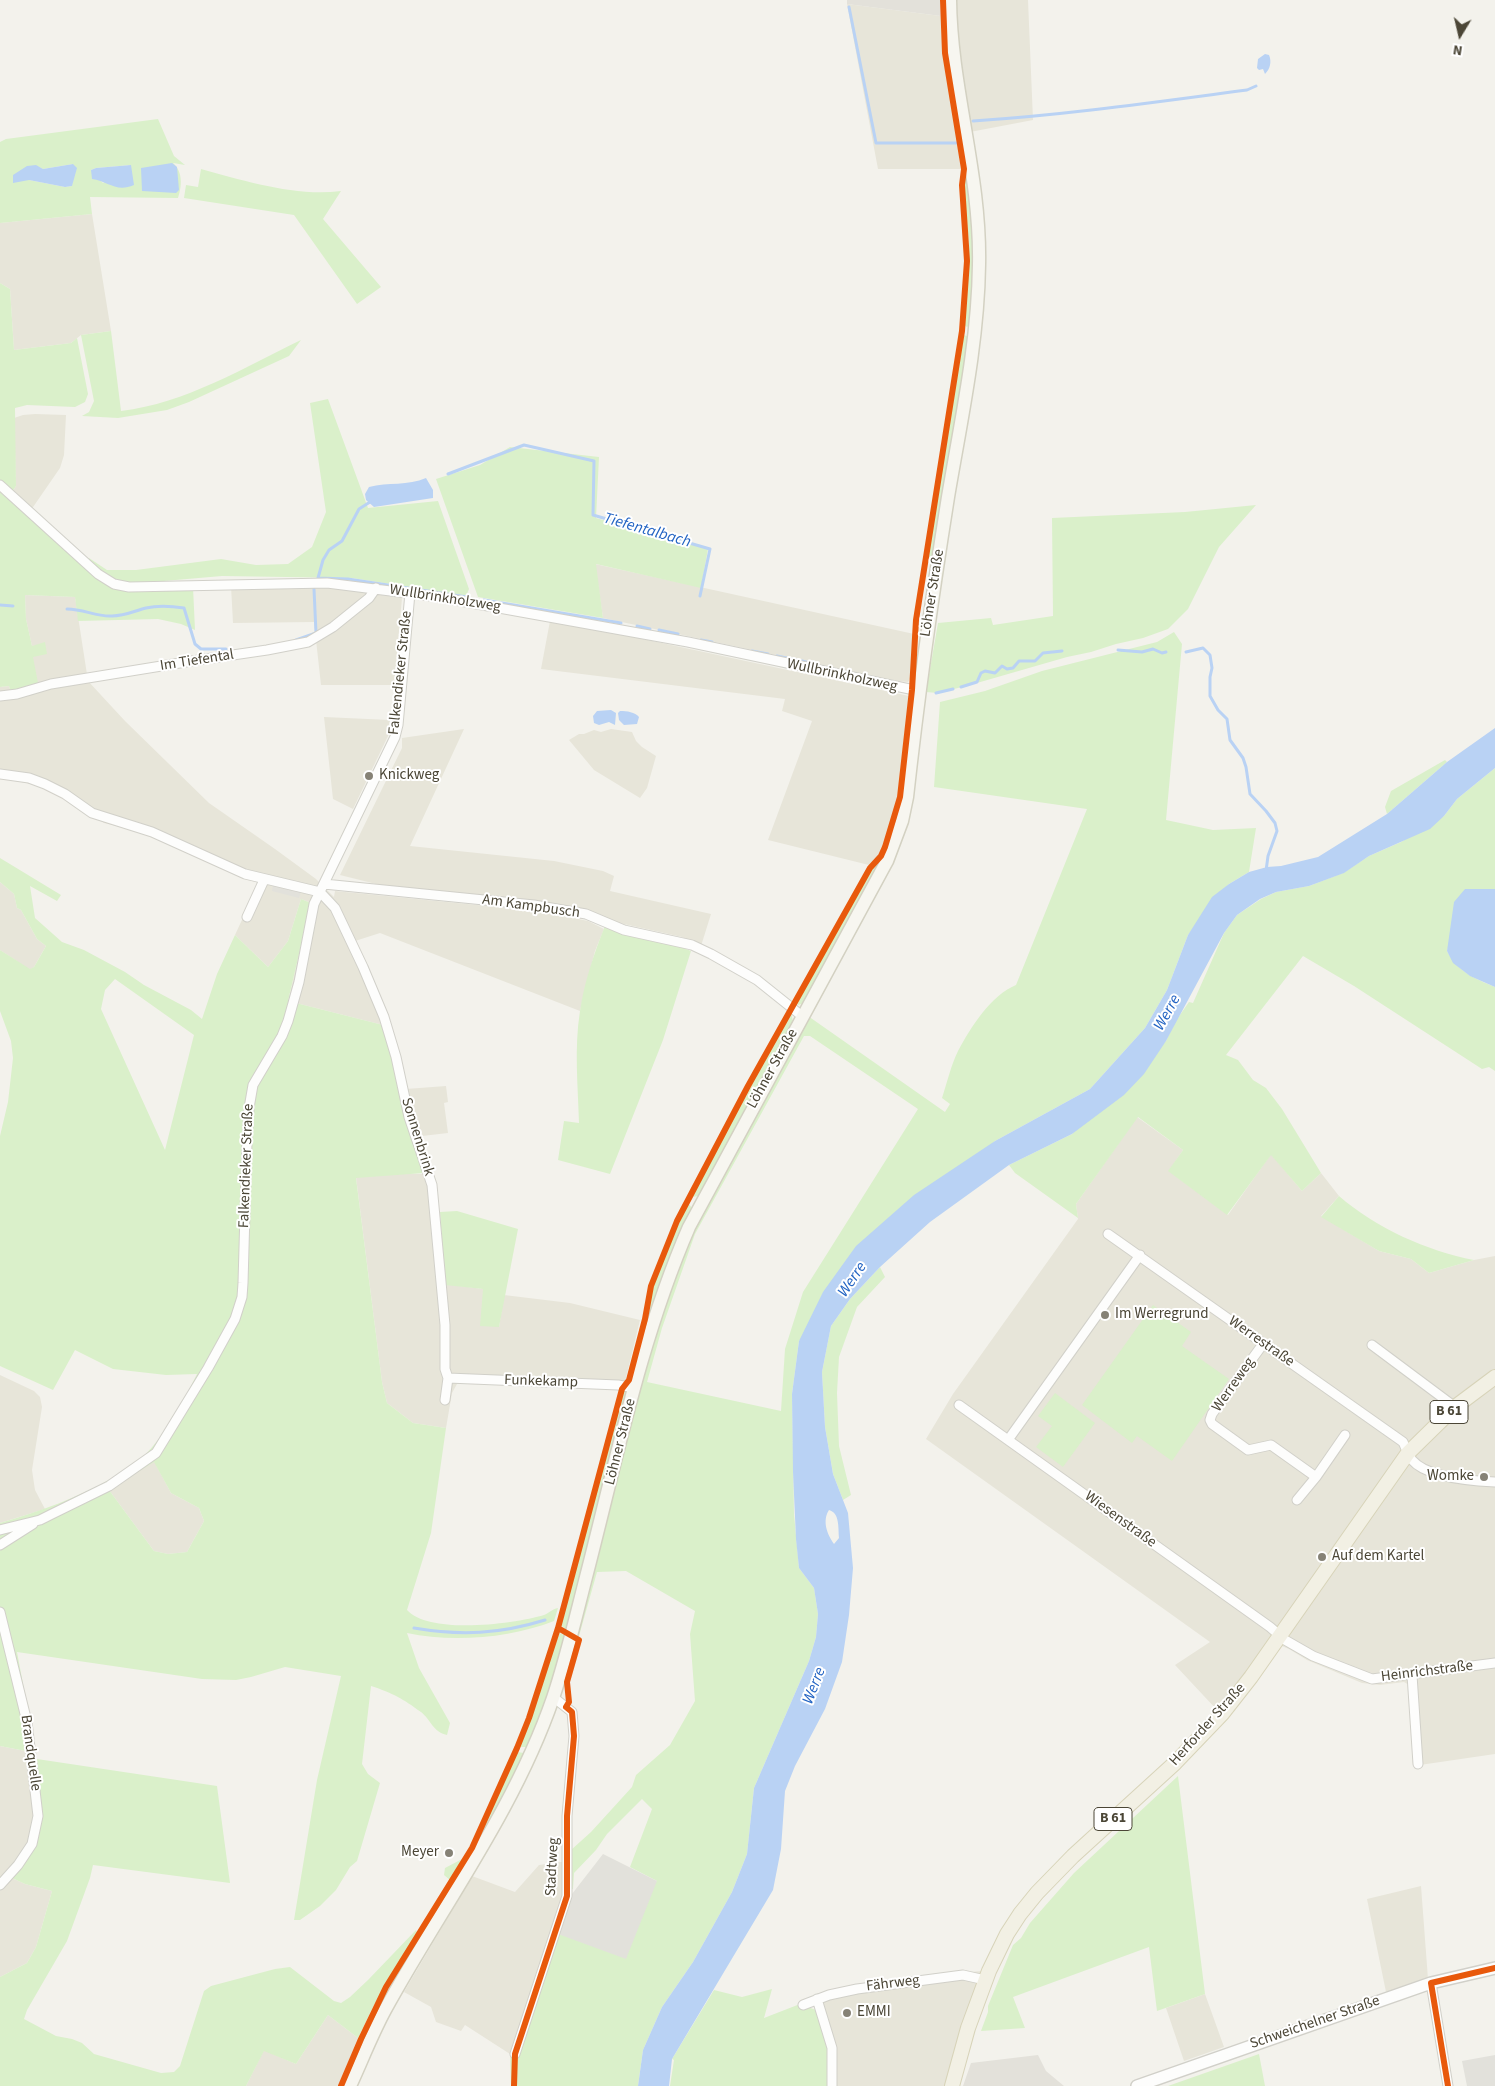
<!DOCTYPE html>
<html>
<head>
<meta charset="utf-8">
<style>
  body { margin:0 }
  #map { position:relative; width:1495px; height:2086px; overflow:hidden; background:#f3f2ec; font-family:"Source Sans 3",sans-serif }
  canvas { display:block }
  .north { position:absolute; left:1435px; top:10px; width:50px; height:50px; -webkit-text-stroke:4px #fff; paint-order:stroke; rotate:189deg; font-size:14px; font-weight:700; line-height:20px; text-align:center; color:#4b4636 }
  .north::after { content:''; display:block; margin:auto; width:18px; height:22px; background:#4b4636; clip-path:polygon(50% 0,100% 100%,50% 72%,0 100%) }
</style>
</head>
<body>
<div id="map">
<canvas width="1495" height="2086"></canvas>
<div class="north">N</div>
</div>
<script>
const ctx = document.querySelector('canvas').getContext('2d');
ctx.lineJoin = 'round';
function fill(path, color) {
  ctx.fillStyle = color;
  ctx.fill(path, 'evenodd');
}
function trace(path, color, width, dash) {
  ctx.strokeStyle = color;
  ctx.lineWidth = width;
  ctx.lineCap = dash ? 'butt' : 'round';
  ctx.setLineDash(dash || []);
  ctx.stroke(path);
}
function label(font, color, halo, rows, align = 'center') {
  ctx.font = font + ' "Source Sans 3",sans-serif';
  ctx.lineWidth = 4;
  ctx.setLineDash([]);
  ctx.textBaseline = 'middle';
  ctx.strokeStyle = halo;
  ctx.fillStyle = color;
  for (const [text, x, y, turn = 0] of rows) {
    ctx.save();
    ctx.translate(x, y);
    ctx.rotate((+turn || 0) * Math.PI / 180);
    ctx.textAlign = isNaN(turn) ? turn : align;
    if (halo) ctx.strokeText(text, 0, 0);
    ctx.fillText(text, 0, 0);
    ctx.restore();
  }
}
const residential = new Path2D(`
  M956,0h72l5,120 -63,12 -11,-68z
  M847,4l94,12 1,22 19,131h-83z
  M92,214l19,117 -30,4 -10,8 -57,7 -4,-61 -10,-6v-60z
  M35,414l31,1 -2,40 -4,13 -29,42 -19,-18 4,-6 -2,-68 9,-3z
  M595,564l319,70 -4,45 -2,3 -10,-1 -295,-63z
  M231,586l95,1 76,11 -8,87h-73l-7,-63 -81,1z
  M25,595l50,2 13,84 37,40 84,82 66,46 41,30 18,18 1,-6 152,15 62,7 39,8 16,8 -9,22 -15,60 -200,-78 -25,8 28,84 -95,-24 23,-98 -10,-4 -13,42 -20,26 -33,-32 24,-52 -21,-7 -53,-27 -35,-15 -46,-11 -40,-26 -21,-10 -43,-10v-90l9,-1 2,6 29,-47 -8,1 -6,-27z
  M550,621l70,13 289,62 -12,105 -5,20 -13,34 -10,10 -101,-25 44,-119 -30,-10 3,-12 -244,-30z
  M324,717l66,3 -2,16 -35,73 -20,-10z
  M464,729l-54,117 144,15 49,10 11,5 -4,15 101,23 -10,32 -19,-9 -76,-17 -218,-33 -48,-12 62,-127v-10z
  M611,729l21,3 4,9 6,6 14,9 -9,32 -7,10 -46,-28 -25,-30 10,-6h5l10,-4 7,2z
  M0,882l14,12 3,14 4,2 16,29 9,7 -12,21 -4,3 -30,-20z
  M446,1086l2,16 -4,1 4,30 -26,3 -12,-28 -4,-19z
  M1137,1117l46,33 -14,21 59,44 43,-61 31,37 19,-18 18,23 -18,20 58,35 32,8 18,14 45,-13 21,-4v498l-82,12 -4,-81 -5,-3 -24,3 -18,-2 -55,-23 -18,-11 -19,-8 -53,69 -42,-45 35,-23 -284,-203 27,-45 125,-175 -2,-15z
  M398,1174h36l11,110 38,5 16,38 5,-32 66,8 70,17 -15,62 -101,-5 -67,7 -5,9 -6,35 -33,-5 -26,-20 -5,-21 -26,-205z
  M0,1375l34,16 6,6 2,10 -10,63 3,20 10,19 -45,14z
  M154,1461l17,32 28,15 5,13 -17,31 -19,2 -14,-3 -45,-61z
  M0,1746l36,7 2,21 3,40 -6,30 -12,22 -11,12 13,6 27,7 -16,56 -9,16 -27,14z
  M559,1862h4l1,32 -3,14 -51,146 -45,-29 -4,6 -25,-9 -5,-15 -27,-15 68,-116 43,16 24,-27z
  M1421,1886l7,93 -42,13 -19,-93z
  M982,1971l-35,115h-119v-37l-13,-52 142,-24z
  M1205,1994l19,53 -40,14 -18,-53z
  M328,2015l30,23 -19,46 6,2h-99l18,-36 32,14z`);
const industrial = new Path2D(`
  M847,0h93l1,16 -94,-12z
  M1038,2055l8,16 18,15h-101l8,-23z`);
const green = new Path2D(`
  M158,119l16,37 11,9 -12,-2c10,9 9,23 5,35l-88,-1 2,17 -92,9v-81l6,-3zM73,164l-1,22 -7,1 -36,-7 7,-14 7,3zM131,165l-28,18 -12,-13 5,-2z
  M201,169c44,12 95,28 140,22l-18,28 58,68 -24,17 -63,-89 -110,-17 2,-13 12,2z
  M965,176l2,1 8,71 -5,77 -3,2 -3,-2 5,-82 -6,-62z
  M0,283l10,6 4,61 57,-7 6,-5 11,56 -3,8 -10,5 -48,-2 -12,3 1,78 -4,6 -12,-10z
  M111,331l10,80c65,-8 122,-43 180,-71l-12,16 -100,46 -22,8 -49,8 -36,-2 7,-4 5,-11 -13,-66z
  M964,335l5,2 -36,218 -4,3 -2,-3z
  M328,399l40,109 70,-7 31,88 -3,7 -114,-18 -130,-2 -93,8 -16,-4 -26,-19 2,-3 18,12h29l85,-11 35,6 32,-1 24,-17 14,-35 -16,-109z
  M510,447l89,10 -3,61 112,31 -7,39 -105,-24 7,54 -125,-21 -42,-118 44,-14z
  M0,492l98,88 11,5 84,2 2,43 -14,-6 -23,-5 -80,2 -3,-24 -50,-2 1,24 6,27 13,-4 2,12 -14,3 5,26 -27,9 -2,-6 -9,1z
  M1256,505l-37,42 -31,62 -20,20 -25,9 -27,6 -25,8 -24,5 -97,28 -32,8 -12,-1 12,-69 53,-5 2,7 60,-9 -1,-98 133,-6z
  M1174,632l8,12 -16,176 47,10 43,-2 -7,44 -20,12 -41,51 -21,55 -22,38 -55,61 -95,52 -196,200 -7,53 2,120 5,54 15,20 4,26 -2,23 -7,24 -55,127 -7,66 -15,38 -39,70 -31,45 -19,43 -5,36h-127l-1,-32 42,-122 10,3 95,-54 -27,-14 22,-58 -10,-10 -35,35 -11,16 -22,23 -1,16h-3l1,-39 20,-18 41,-45 4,-12 34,-30 25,-44 -5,-67 5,-23 -69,-40 -29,1 -18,64 -2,-2 65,-252 15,-55 29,-83 122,-228 137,96 5,-8 -8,-6c5,-15 9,-33 16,-47 13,-24 33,-56 58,-66l71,-176 -153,-22 6,-85 45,-11 57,-20 115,-29zM804,1036h6l108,73 -115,183 -18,57 -4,62 -134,-29 15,-54 33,-94z
  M1445,760l2,2 -60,52 -2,-7 6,-16z
  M1495,768v121h-30l-18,62c11,21 27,27 48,36v84l-6,-4 -7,2 -128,-83 -51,-30 -77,99 12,5 15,20 13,8 16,21 39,64 -19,18 -31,-36 -44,60 -59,-44 15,-21 -45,-33 -62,87 2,14 -63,-45 -6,-8 63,-31 94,-93 9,-19 14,-20 4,1 31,-70 13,-18 24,-16 15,-7 33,-6 34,-13 26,-17 32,-14 43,-26 13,-17z
  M0,858l61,37 -4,6 -27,-15 5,32 27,24 22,8 41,22 19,13 47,25 11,9 15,-45 18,-39 33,32 20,-26 13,-42 10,4 -23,98 95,24 41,148 -68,5 26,204 5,21 26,20 33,5 -15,105 -24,77c23,25 107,14 137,5 5,-2 8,-6 14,-7l-4,13c-43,17 -102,22 -147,12l12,35 31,55 -3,12c-14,-3 -16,-15 -26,-23 -18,-13 -28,-19 -50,-26l-9,78 6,10 12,9 -23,78 -7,6 -14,23 -16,16 -20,14h-6l23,-140 24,-104 -56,-9 -34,10 -15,3 -34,-1 -185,-27 19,101 -36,-7v-223c40,-12 78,-25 114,-46 10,-6 20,-11 29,-20 24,-24 39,-53 54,-83l-31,1 -53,-6 -38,-19 -22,40 -53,-24v-230l8,-34 5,-44 -2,-17 -11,-30v-61l30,19 4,-2 12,-21 -9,-7 -16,-29 -4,-2 -3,-14 -14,-12zM115,979l79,56 -29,115 -64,-141 4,-19zM154,1462l17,31 28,15 5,13 -17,31 -19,2 -14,-3 -45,-61z
  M876,863l3,3 -75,137 -6,2 -1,-2z
  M605,926l66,17 20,8 -28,89 -53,134 -52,-14 6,-39 15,2c-1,-37 -5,-75 1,-112 4,-28 14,-58 25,-85z
  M791,1012l2,10 -94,174 -8,1z
  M1339,1196c37,32 88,55 135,64l-45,13 -18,-14 -32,-8 -58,-34z
  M688,1203l4,5 -61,172 17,-63 1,-20 14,-38z
  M457,1211l61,18 -19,98 -19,-1 3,-37 -38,-4 -5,-73z
  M880,1267l5,10 -28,30 -18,50 -2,36 2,53 12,49 -8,5 -10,-26 -8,-47 -3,-55 9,-46 19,-27z
  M1153,1305l38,27 -9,14 47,33 -57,82 -35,-25 -5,7 -50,-38z
  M624,1389l4,2 -60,237 -3,1 -4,-4z
  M1055,1393l40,30 -32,44 -27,-20 16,-21 -14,-10z
  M559,1633l8,3 -13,43 -26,68h-7l-1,-2 12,-30z
  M517,1752l7,1v3l-41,78 -5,4z
  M37,1759l180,27 13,97 -137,-18 -3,13 -23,63 -40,69 -3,9 32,17 16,3 10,4 12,11 67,19 13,-1 6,-6 24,-75 7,-5 64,-17 15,-2 44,34 7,2 9,-6 18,-17 48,-50 2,4 -44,71 -16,33 -30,-23 -32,49 -32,-13 -18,35h-246v-109l27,-14 9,-16 16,-56 -27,-7 -13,-6c35,-39 30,-71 25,-119z
  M1178,1776l27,218 -48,17 -8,-64 -136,50 12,31 -44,3 7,-19v-6l25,-61 8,-7 9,-15 44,-50z
  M464,1858l-13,23 -7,-6 1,-7z
  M772,1989l-8,29 36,-14 16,6 12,39v37h-158l4,-26 -2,-1 42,-69 28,7z
  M1259,2054l6,32h-97z`);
const parking = new Path2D(`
  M273,885l28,6 -2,7 -27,-7z
  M603,1854l54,27 -31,78 -68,-25 14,-40z
  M1495,2055v31h-28l-5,-25z`);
const water = new Path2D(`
  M1265,54l4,1c3,7 1,14 -4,19l-2,-5 -4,1 -2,-2 1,-9z
  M172,163l5,4 2,23 -3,3 -34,-2 -1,-23z
  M73,164l4,4 -5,18 -7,1 -36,-7 -16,3v-8l14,-9 9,-1 7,4z
  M131,165l3,20c-18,8 -26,-4 -42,-6l-1,-9 5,-2z
  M426,478l7,12v8l-59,9 -8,-7 -1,-6 4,-7c19,-5 39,-1 57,-9z
  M611,710l5,3 -1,12 -6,-3 -10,3 -5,-2 -1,-7 4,-5z
  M620,711c7,0 15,1 19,6l-2,7 -13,1 -5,-5 -1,-7z
  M1495,728v40l-38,31 -13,17 -14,13 -61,27 -25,17 -35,13 -33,6 -16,7 -23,16 -13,18 -58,108 -22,33 -20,21 -52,39 -63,31 -79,57 -50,45 -30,32 -19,27 -9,46 3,55 8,47 15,39 5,55 -4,47 -7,47 -17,47 -30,57 -10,25 -4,58 -8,41 -101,169 -3,27h-31l5,-36 19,-43 31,-45 39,-70 15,-38 7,-66 55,-127 7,-24 2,-23 -4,-26 -15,-20 -3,-29 -3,-67 -1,-78 7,-53 24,-49 33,-46 58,-51 81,-54 95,-52 55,-61 22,-38 21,-55 24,-38 17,-13 20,-12 18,-5 14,-1 37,-9 69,-43 60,-52zM829,1510c11,3 9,18 10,28l-5,6c-7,-10 -12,-23 -5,-34z
  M1465,889h30v98l-25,-11 -17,-13 -6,-12 7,-49z`);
const stream = new Path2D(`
  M849,7l27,136h80
  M973,121c92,-6 183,-19 274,-31l9,-4
  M448,474l76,-29 70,16 -1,54 117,34 -10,47
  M370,502l-11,7 -17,32 -13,9 -6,10 -5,18 30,1 119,18
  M484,600l137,23
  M0,605l13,1
  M67,609c17,0 29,8 45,7 13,0 22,-5 34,-8 13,-3 25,-2 38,0l11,36 6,5h25
  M637,626l13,3
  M659,630l19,4
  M296,640l20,-7 -2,-44
  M701,640l11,2
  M1118,650l24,2 11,-3 9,4 4,-1
  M752,651l16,3
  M1186,652l17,-4 7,7 2,13 -2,9v19l8,14 9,9 3,21 13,18 3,9 4,27 16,17 9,12 2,8 -9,25 -2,15
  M777,656l19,4
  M802,661l15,4
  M961,687l16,-5 4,-9 4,-2 10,2 7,-7 5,3 6,-1 6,-7h16l8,-8 19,-2
  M936,693l17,-4
  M414,1628c47,8 86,6 131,-8`);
const minor = new Path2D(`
  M0,485l98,89 16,10 15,3 198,-4 111,14 250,45 231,49
  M0,696l17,-2 34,-10 141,-23 75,-11 41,-8 25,-15 36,-29 7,-10
  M0,774l29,4 16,6 20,10 27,19 60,19 93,42 75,18
  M324,884l210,21 52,9 38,16 68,15 19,9 46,26 45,36
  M320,892l15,16 28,59 21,50 12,40 13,60 23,68 13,140v44l3,9 -3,22
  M247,917l17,-37
  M1108,1234l295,208c3,6 5,13 9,18 15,18 61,21 83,22
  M1263,1344l-51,70 -2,6 2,4 36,26 23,-5 45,32
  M1372,1345l83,62
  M448,1378l170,7 17,3
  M959,1405l311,222 15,13 28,16 59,23 123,-16
  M1008,1440l132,-185
  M1297,1500l19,-23 29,-42
  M0,1530l40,-10 12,-6 57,-28 47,-33 52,-85 27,-49 7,-22 1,-14 4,-141 2,-34 4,-23 29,-49 6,-15 11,-39 15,-78 81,-167 3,-12 12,-132
  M0,1545l33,-21
  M0,1612l27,110 11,94 -6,28 -14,21 -18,20
  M1412,1675l6,89
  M1431,1983l17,103
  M817,1999l15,49v38
  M803,2005l26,-10 28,-6 106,-14 22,5
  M515,2054l52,-158v-80l7,-80 -2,-24 -19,-15`);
const tertiary = new Path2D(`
  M1137,2086l294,-103 64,-15`);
const secondary = new Path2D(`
  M350,2086c12,-26 22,-52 35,-76 57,-104 129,-199 168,-312 13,-39 22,-78 32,-117 31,-119 55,-241 104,-354l198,-366 15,-40 5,-24c11,-100 25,-200 41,-300 13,-77 30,-154 31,-232 2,-90 -28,-176 -29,-265`);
const primary = new Path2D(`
  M952,2086l16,-58 21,-57 18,-37 13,-20 17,-21 36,-37 102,-93 47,-49 29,-37 157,-224 47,-46 40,-30`);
const cycleway = new Path2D(`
  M341,2086l20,-47 25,-52 86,-139 45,-100 12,-30 29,-90 64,-239 7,-9 16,-61 6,-33 26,-65 71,-135 122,-218 11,-12 4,-9 15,-50 12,-107 4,-70 46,-289 5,-70 -5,-76 2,-16 -19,-116 -2,-53
  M514,2086l1,-32 52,-158v-80l7,-80 -2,-24 -6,-5 3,-5 -2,-20 12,-42 -21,-12
  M1448,2086l-17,-103 64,-15`);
const markers = [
  [369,776,5,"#868276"],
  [1105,1315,5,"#868276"],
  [1484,1477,5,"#868276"],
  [1322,1557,5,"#868276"],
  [449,1853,5,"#868276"],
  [847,2013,5,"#868276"]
];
const shields = [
  [1449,1412,38],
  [1113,1819,38]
];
const shieldNames = [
  ["B 61",1449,1412],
  ["B 61",1113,1819]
];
const streetNames = [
  ["Löhner Straße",933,593,-81],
  ["Wullbrinkholzweg",445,599,9],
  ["Im Tiefental",197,661,-9],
  ["Falkendieker Straße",401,673,-84],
  ["Wullbrinkholzweg",842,676,12],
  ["Am Kampbusch",531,907,8],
  ["Löhner Straße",773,1069,-61],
  ["Sonnenbrink",417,1137,73],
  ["Falkendieker Straße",247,1166,-88],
  ["Werrestraße",1261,1342,35],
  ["Funkekamp",541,1382,2],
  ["Werreweg",1234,1385,-55],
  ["Löhner Straße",621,1442,-76],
  ["Wiesenstraße",1120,1520,36],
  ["Heinrichstraße",1427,1672,-7],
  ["Herforder Straße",1208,1725,-48],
  ["Brandquelle",30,1753,82],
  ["Stadtweg",553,1867,-87],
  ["Fährweg",893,1984,-7],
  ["Schweichelner Straße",1315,2023,-19]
];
const poiNames = [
  ["Knickweg",379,776],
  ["Im Werregrund",1115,1315],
  ["Womke",1474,1477,"right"],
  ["Auf dem Kartel",1332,1557],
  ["Meyer",439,1853,"right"],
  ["EMMI",857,2013]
];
const waterNames = [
  ["Tiefentalbach",647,531,16],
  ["Werre",1168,1013,-61],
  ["Werre",853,1280,-56],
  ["Werre",815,1686,-69]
];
fill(residential, '#e7e5d9');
fill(industrial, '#e3e1da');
fill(green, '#daf0ca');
fill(parking, '#e2e1db');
fill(water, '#b9d2f4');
trace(stream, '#b9d2f4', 3);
trace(minor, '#d1d0c9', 11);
trace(tertiary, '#d1d0c9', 14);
trace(secondary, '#d3d1c2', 15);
trace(primary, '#d7d3b8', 16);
trace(minor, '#fdfdfc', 9);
trace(tertiary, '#fdfdfc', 11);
trace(secondary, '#f7f6f0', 12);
trace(primary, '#f2f0e4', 14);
trace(cycleway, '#e8590c', 6);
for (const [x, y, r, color] of markers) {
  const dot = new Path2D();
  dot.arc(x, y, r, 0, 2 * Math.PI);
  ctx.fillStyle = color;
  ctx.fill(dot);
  trace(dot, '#fff', 2);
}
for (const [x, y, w] of shields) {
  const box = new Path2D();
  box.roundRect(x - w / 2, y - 11.5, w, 23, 4);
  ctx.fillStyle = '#fff';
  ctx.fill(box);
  trace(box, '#4b4636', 1);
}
label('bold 14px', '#4b4636', null, shieldNames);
label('15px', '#4b4636', '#fff', streetNames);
label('15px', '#4b4636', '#fff', poiNames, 'left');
label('italic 16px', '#2364c3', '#fff', waterNames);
</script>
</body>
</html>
